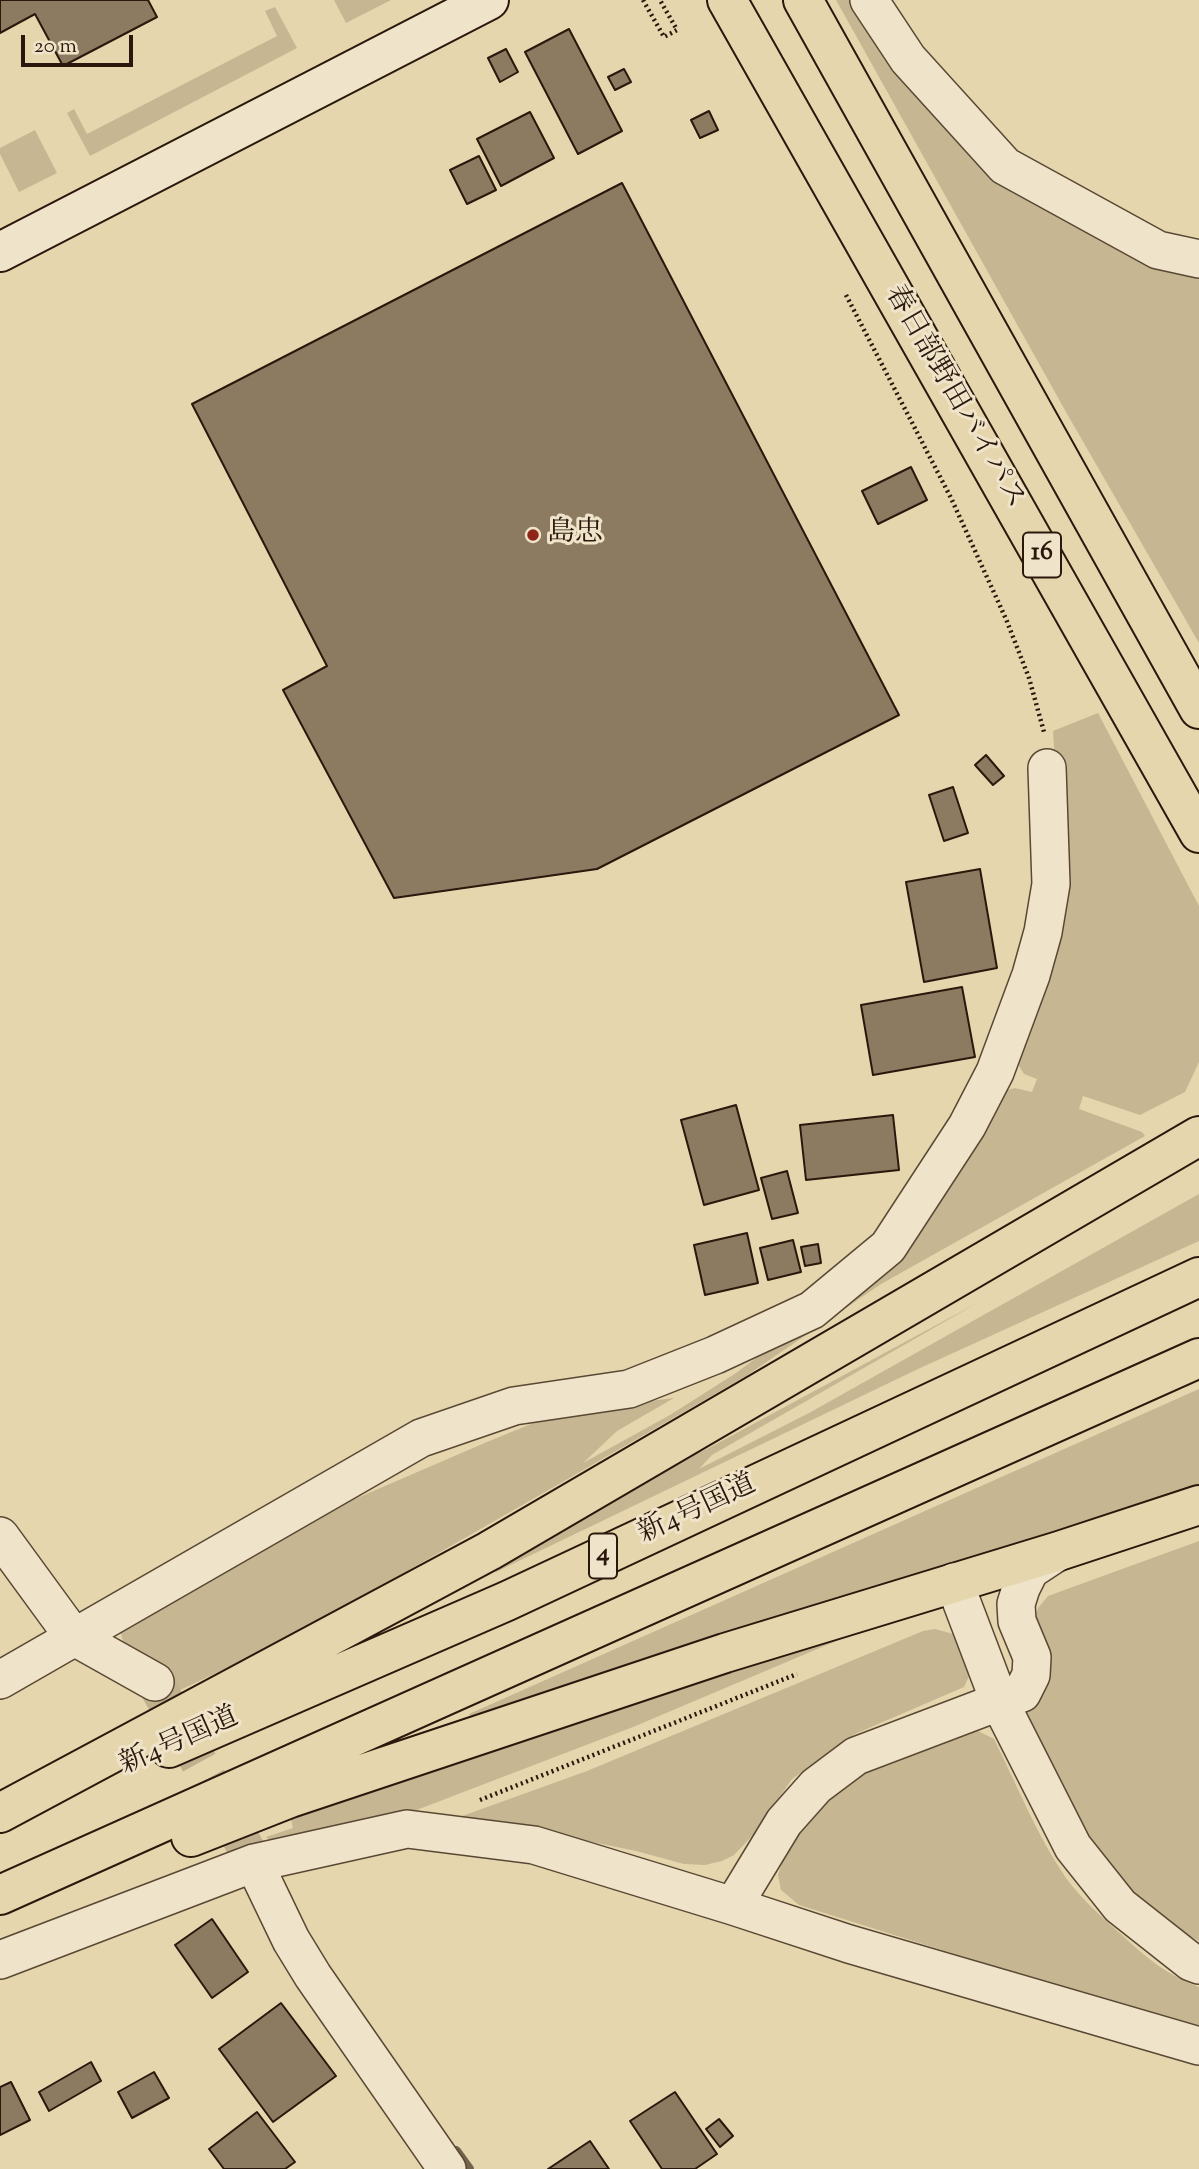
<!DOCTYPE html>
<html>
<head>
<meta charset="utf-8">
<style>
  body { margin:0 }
  #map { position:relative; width:1199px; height:2169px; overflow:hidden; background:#e6d6ad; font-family:"Sorts Mill Goudy",serif }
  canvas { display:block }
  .scale { position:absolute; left:21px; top:35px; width:112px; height:32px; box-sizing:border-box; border:4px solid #2a180c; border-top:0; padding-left:9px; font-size:21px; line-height:24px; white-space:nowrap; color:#2a180c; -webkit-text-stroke:5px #efe4ca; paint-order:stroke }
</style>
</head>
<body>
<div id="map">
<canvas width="1199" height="2169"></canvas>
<div class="scale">20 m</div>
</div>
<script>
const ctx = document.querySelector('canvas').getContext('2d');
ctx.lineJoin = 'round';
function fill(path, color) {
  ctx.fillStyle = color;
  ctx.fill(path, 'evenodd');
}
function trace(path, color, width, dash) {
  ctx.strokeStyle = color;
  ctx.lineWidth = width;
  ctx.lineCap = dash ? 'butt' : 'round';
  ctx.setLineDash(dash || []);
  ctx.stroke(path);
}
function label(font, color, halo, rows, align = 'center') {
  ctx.font = font + ' "Sorts Mill Goudy","Noto Serif JP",serif';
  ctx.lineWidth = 6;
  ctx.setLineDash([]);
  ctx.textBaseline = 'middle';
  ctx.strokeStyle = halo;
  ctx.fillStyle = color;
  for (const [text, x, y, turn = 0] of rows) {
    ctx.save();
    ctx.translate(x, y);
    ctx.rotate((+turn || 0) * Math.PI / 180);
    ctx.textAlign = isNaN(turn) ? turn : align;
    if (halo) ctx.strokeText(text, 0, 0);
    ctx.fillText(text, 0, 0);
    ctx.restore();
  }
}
const green = new Path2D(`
  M334,0h57l-45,23z
  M836,0h24l136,146 203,118v379l-133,-231z
  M275,7l22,41 -207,108 -23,-43 7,-4 13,25 190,-98 -12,-25z
  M35,130l22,43 -38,19 -19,-38v-6z
  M1098,713l101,193v156l-14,30 -45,23 -57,-19 -4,13 63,23 3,4 -264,148 -135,92 -187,108 -267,153 -114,54 -9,-20 -45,-25 -4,-17 207,-118 160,-69 73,-30 114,-14 -57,33 -34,32 87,-48 66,-42 89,-66 174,-215 16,-4 17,4 5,-13 -13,-5 -11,-18 44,-259 -4,-66z
  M1199,1194v47l-281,128 -422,203 -2,-4 146,-88 67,-31 272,-147 -267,153 -13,14 110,-56z
  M1199,1389v96l-238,80 -388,117 -102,36 -2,-4z
  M1199,1541v400c-47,-24 -96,-74 -123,-119 -21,-36 -37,-75 -55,-112 44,-26 26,-54 15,-95l2,-7 10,-12z
  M867,1628l-234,99 -292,112 -62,8 -13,-10 27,-9 -3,-13 159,-54z
  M935,1629l22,6 14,37 -7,15 -109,47 -63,45 -38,55 -20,21 -12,6 -17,4 -21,-1 -48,-13 -88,-18 -119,-5 158,-57 336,-140z
  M965,1731h13l16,8c23,46 43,97 72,139 16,22 37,40 57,58 22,21 47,41 76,51v44l-400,-126 -18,-15 -3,-15 8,-26 43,-56 39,-26z`);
const stream = new Path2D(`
  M456,2151l13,18`);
const building = new Path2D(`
  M0,0h148l9,17 -94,49 -28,-52 -35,19z
  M569,29l53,102 -44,23 -53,-102z
  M506,49l12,23 -18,10 -12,-24z
  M624,69l7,13 -16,8 -7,-13z
  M709,111l9,19 -18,8 -9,-18z
  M530,112l24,46 -53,28 -24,-47z
  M479,156l17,34 -29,14 -17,-34z
  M622,183l277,532 -302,154 -203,29 -111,-208 44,-24 -135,-262z
  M911,467l16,33 -49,24 -16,-33z
  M986,755l18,21 -11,9 -18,-20z
  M953,787l15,46 -24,8 -15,-46z
  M980,869l17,99 -73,14 -18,-100z
  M962,987l13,70 -102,18 -12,-70z
  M736,1105l23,85 -55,15 -23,-85z
  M893,1115l6,55 -93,10 -6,-55z
  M787,1171l11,42 -26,6 -11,-41z
  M747,1233l11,50 -53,12 -11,-50z
  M793,1240l8,32 -33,8 -8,-32z
  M818,1244l3,19 -16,3 -4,-19z
  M212,1919l36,53 -36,26 -37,-53z
  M281,2003l55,73 -63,46 -54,-73z
  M91,2062l10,19 -52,30 -10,-19z
  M154,2072l15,26 -37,20 -14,-26z
  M11,2082l19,38 -30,15v-48z
  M675,2092l42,62 -22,15h-33l-32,-48z
  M257,2112l38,50 -10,7h-61l-15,-20z
  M719,2119l14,17 -13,11 -14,-18z
  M590,2141l19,28h-61z`);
const streetTunnel = new Path2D(`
  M155,1682l99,181`);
const path = new Path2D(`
  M643,0l21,37 13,-7 -17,-30
  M846,295l105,203 55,121 23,59 15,54
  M480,1800l317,-126`);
const street = new Path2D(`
  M869,0l39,59 97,107 153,84 41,9
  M0,1536l73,100 82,46
  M954,1582l46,121 73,144 47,59 71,56 8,3
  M0,1680l421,-242 93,-32 115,-17 86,-34 97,-45 76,-63 79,-121 28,-54 36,-97 12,-43 8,-48 -4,-116
  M254,1863l37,77 22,36 134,193
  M733,1906l51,-84 32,-36 40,-30 166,-63 9,-18 1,-18 -15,-36 -1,-17 5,-16 9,-18 29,-19
  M0,1960l254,-97 153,-34 127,16 199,61 116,38 350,102`);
const secondary = new Path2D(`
  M0,252l489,-252`);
const highway = new Path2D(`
  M727,0l472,833
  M803,0l396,709
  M169,1748l338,-147 692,-324
  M0,1813l489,-262 710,-415
  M191,1837l99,-39 435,-145 334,-102 140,-46
  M0,1895l1199,-537`);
const markers = [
  [533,535,7,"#8f2418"]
];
const shields = [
  [1042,555,38],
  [603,1556,28]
];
const shieldNames = [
  ["16",1042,555],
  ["4",603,1556]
];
const streetNames = [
  ["春日部野田バイパス",953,398,60],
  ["新4号国道",698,1511,-25],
  ["新4号国道",180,1743,-24]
];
const poiNames = [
  ["島忠",547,535]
];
fill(green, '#c6b692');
trace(stream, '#74634c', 10);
fill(building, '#8c7b60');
trace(building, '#2a180c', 2);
trace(streetTunnel, '#c0b08d', 37, [37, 18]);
trace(street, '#594834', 40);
trace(secondary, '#2a180c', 42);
trace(highway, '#2a180c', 42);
trace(path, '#2a180c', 4.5, [2, 3.5]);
trace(street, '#efe4ca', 37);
trace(secondary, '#efe4ca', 38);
trace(highway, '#e6d6ad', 38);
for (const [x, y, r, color] of markers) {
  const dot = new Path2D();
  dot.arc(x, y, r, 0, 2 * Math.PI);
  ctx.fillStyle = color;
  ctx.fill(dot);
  trace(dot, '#efe4ca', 2.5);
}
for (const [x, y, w] of shields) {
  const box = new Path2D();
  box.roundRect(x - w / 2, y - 22.5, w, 45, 5);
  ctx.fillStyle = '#efe4ca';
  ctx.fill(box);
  trace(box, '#2a180c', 2);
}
label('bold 26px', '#2a180c', null, shieldNames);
label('28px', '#2a180c', '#efe4ca', streetNames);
label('28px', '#2a180c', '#efe4ca', poiNames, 'left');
</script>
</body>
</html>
